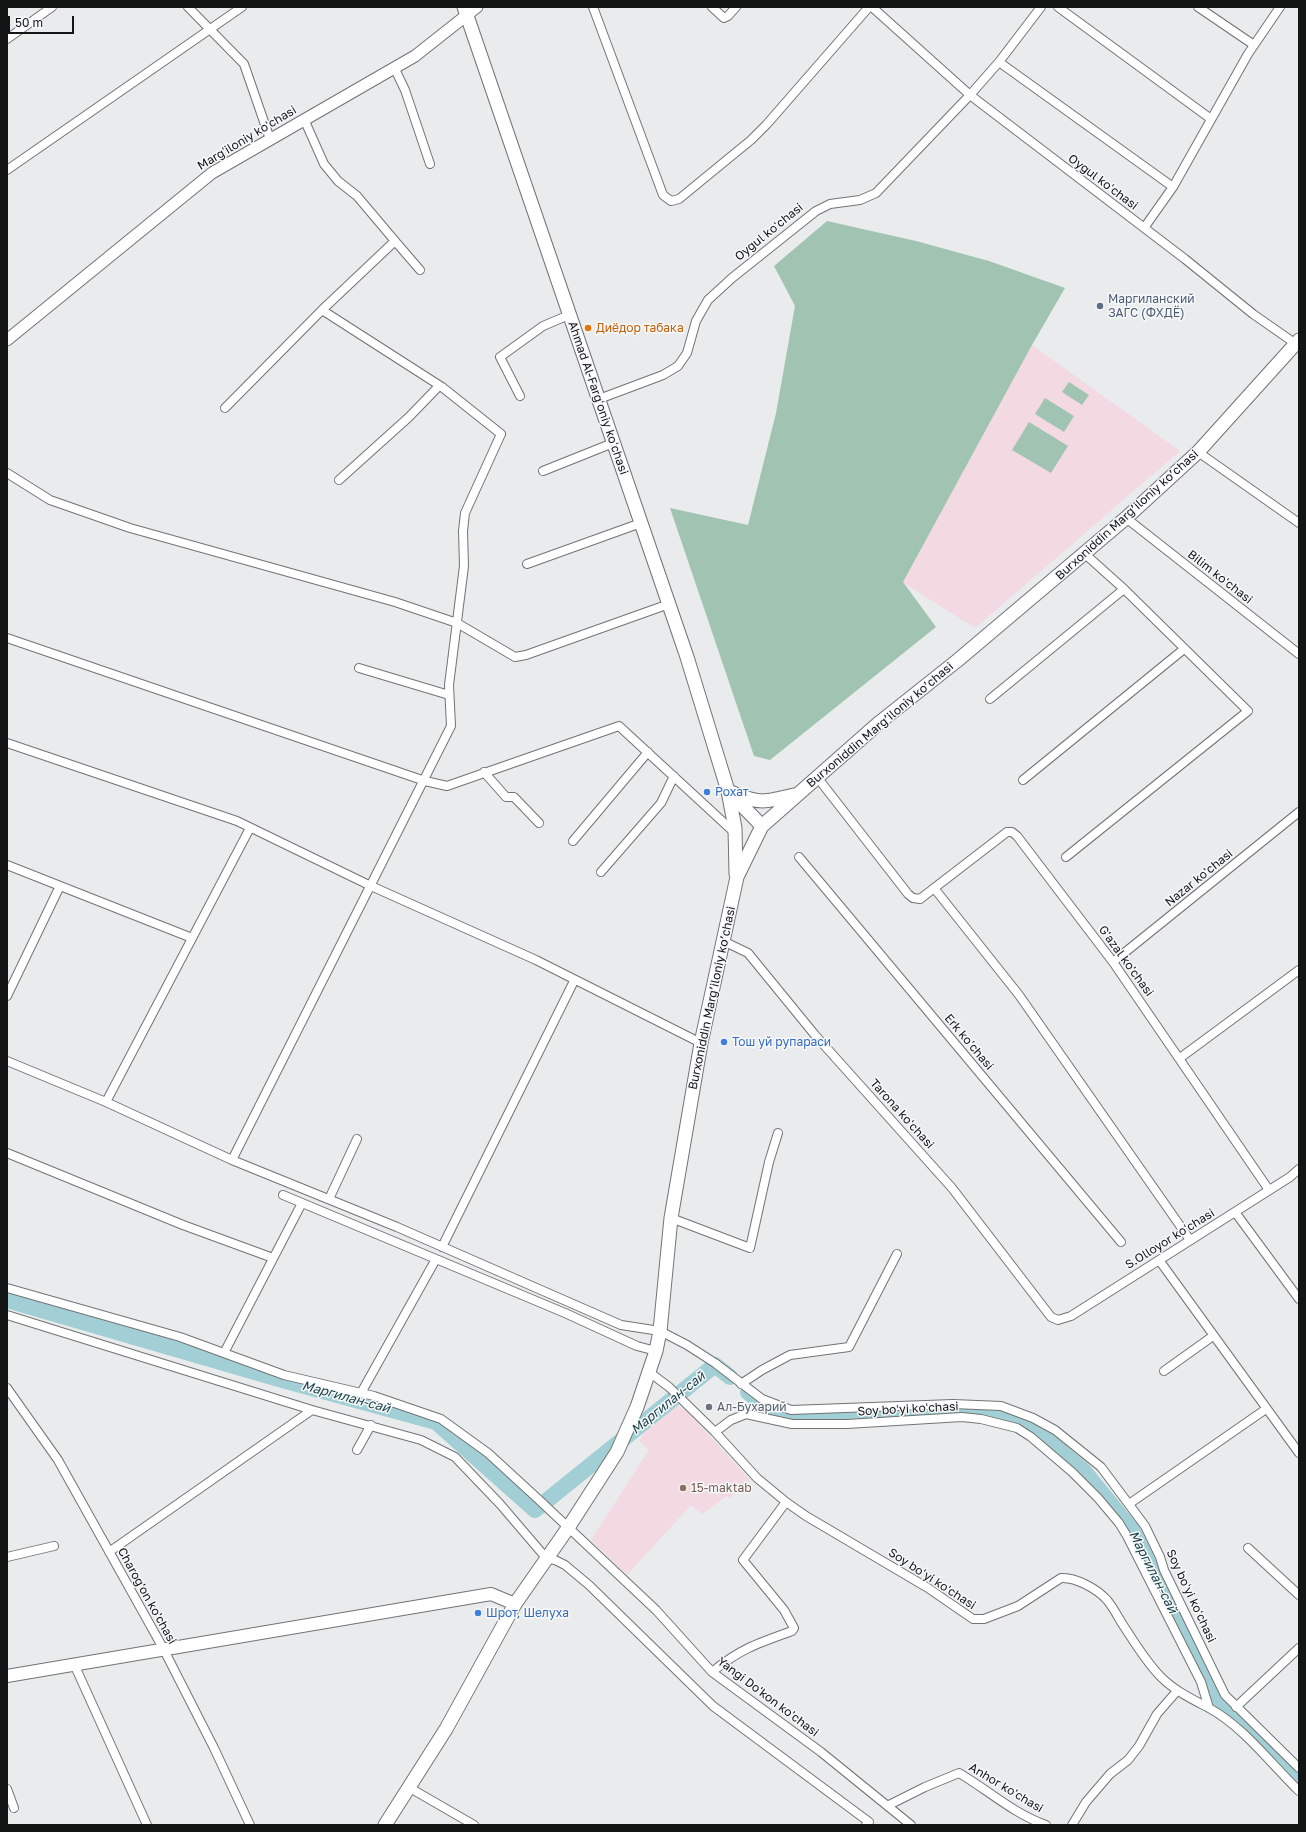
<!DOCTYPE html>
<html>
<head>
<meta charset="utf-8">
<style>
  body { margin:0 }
  #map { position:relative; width:1306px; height:1832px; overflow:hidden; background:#eaebec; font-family:"Golos Text",sans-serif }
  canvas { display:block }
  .frame { position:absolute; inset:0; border:8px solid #131414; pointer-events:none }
  .scale { position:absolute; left:8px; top:16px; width:66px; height:18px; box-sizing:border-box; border:2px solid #131414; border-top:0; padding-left:5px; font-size:12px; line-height:14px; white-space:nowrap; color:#131414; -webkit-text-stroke:3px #f7f8fa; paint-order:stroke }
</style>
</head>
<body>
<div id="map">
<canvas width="1306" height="1832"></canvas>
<div class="frame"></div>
<div class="scale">50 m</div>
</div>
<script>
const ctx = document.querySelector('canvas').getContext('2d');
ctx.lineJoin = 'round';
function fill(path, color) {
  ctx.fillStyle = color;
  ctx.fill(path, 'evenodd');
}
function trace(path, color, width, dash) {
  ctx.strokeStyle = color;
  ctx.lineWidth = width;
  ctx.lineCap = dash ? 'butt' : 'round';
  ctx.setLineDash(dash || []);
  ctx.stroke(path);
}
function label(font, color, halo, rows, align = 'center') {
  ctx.font = font + ' "Golos Text",sans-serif';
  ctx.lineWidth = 3;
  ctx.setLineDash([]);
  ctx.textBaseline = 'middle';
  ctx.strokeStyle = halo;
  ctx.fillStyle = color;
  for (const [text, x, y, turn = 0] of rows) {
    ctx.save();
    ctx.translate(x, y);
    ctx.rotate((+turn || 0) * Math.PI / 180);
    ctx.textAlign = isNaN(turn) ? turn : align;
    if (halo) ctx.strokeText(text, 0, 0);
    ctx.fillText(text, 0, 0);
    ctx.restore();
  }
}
const education = new Path2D(`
  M1032,345l148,106 -205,177 -73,-46z
  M663,1399l23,11 64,70 -20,18 -3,-2 -25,18 -11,-9 -64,70 -36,-35 58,-90 -10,-9z`);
const green = new Path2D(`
  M827,221l89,20 73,20 76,27 -33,57 -129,237 33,45 -166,133 -16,-4 -84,-248 78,17 28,-112 19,-107 -21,-40z
  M1069,382l20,13 -7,10 -20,-13z
  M1045,398l29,18 -10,16 -29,-18z
  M1029,422l39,24 -17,27 -39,-23z`);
const river = new Path2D(`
  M7,1300l272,79 157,43 99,88 180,-145 15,12
  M748,1392l12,10 31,14 194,-6 57,26 42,35 48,59 84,168 32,34 51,47`);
const minor = new Path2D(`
  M188,7l56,57 26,75
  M593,7l70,188 8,6 8,-2 72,-59 16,-16 102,-117
  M712,7l12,11 4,-2 8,-9
  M872,7l98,88 215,164 68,55 43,30
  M1058,7l153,112
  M1198,7l56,38
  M7,39l45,-32
  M999,62l174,125
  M394,67l11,23 25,74
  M7,170l235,-163
  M1144,228l29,-41 75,-133 32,-47
  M395,241l25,29
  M520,396l-20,-39 43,-31 26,-11
  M599,399l64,-24 15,-9 9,-13 9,-32 12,-21 24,-22 84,-67 14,-7 30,-4 16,-7 94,-98 29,-33 42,-55
  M225,408l97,-98 73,-69 -38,-45 -19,-15 -14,-17 -20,-45
  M1198,452l101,71
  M543,471l70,-28
  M7,473l43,27 80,28 265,74 62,21 58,34 11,-2 143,-51
  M339,480l70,-63 30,-31
  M1126,518l173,136
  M527,564l114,-41
  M7,638l418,143 22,5 172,-60 116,107
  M359,668l90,27
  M990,699l134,-110
  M7,743l230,78 134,65 165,74 165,83
  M484,772l22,25h8l25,26
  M817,777l91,117 5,4 7,1 87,-67h5l5,4 96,126 156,228
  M1023,780l161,-131
  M573,841l75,-89
  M799,857l322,385
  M1066,857l182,-146 -124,-122 -39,-35
  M7,865l185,73
  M601,872l60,-69 13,-27
  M934,888l85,107 171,245
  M723,941l25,12 67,82 137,153 99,129 7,3 13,-4 219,-139 9,-8
  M1113,962l186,-150
  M7,996l53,-110
  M1180,1058l119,-88
  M7,1061l99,41 126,58 165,67 224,98 39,6 27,14 28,18 47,36 29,11 162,-6 48,2 32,12 22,12 46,37 44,59 15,31 4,13 61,125 74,73
  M106,1102l144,-274
  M7,1153l176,72 90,33
  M232,1160l219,-434 -2,-41 15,-119 -1,-35 2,-18 36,-79 -59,-47 -120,-77
  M283,1195l153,64 -75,134
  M329,1199l28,-60
  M1235,1212l64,87
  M671,1218l79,30 19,-86 9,-29
  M442,1247l132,-266
  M436,1259l129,54 72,33 19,5
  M1159,1260l140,193
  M7,1288l173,49 104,38 90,21 67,23 47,34 49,45 119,112 56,62 109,80 90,73
  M7,1315l305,95
  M224,1353l78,-150
  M1164,1371l49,-35
  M649,1372l20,15 46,45 16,-12 15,-6 46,10h55l115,-7 19,2 36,9 14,9 41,35 26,26 21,25 8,13 74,146 8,26c36,20 61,55 90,83
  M741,1384l21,-14 28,-15 59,-8 48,-93
  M7,1388l51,72 105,188 51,100 36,77
  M715,1432l42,46 29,24 20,14 122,72 45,31h11l34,-13 43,-28c15,-1 36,11 46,22 6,7 11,17 16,25 12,18 23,37 38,52 14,14 31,22 48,31
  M357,1450l14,-25
  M1129,1504l137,-95
  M1248,1548l51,47
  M109,1552l203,-142 109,30 34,17 45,47 47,55 8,1 10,5 24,20 124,121 156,116 -3,3
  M7,1557l47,-11
  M74,1664l73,161
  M712,1672c28,-23 46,-29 80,-41l2,-3 -10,-18 -41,-50 43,-58
  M1236,1707l63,-59
  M410,1788l64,37
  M7,1789l7,19
  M889,1805l36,-18 34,-14c29,17 55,41 87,52
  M1072,1825l14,-23 24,-28 18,-14 11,-14 18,-32 20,-23`);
const tertiary = new Path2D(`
  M7,340l205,-167 203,-117 62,-49`);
const secondary = new Path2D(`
  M7,1676l484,-82 24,10`);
const primary = new Path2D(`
  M464,7l223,650 41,134 34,35
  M736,874l-1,-46 -7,-37c31,13 34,12 66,4
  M385,1825l61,-96 69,-125 53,-76 49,-76 20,-45 19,-56 4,-20 11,-113 30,-175 36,-166 25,-51 118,-104 78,-62 168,-142 72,-66 101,-112`);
const markers = [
  [1100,306,4,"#5c6f8a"],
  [588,328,4,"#e8710a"],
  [707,792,4,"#3f7fe0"],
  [724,1042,4,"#3f7fe0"],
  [709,1407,4,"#6b7280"],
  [683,1488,4,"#8d6e63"],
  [478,1613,4,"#3f7fe0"]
];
const streetNames = [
  ["Margʻiloniy koʻchasi",247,138,-31],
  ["Oygul koʻchasi",1103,182,37],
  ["Oygul koʻchasi",769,232,-39],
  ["Ahmad Al-Fargʻoniy koʻchasi",598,398,71],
  ["Burxoniddin Marg’iloniy ko’chasi",1127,515,-42],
  ["Bilim koʻchasi",1220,577,38],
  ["Burxoniddin Marg’iloniy ko’chasi",880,725,-40],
  ["Nazar ko'chasi",1199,878,-39],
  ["G'azal ko'chasi",1126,961,54],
  ["Burxoniddin Marg’iloniy ko’chasi",712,998,-78],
  ["Erk koʻchasi",969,1042,50],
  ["Tarona koʻchasi",902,1114,48],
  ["S.Olloyor koʻchasi",1170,1239,-32],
  ["Soy boʻyi koʻchasi",908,1409,-3],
  ["Soy bo'yi ko'chasi",932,1579,33],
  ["Charog'on ko'chasi",147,1596,61],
  ["Soy boʻyi koʻchasi",1191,1596,65],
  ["Yangi Do'kon ko'chasi",768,1697,37],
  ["Anhor ko'chasi",1006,1788,31]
];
const serviceNames = [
  ["Маргиланский",1108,299],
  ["ЗАГС (ФХДЁ)",1108,313]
];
const foodNames = [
  ["Диёдор табака",596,328]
];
const shopNames = [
  ["Рохат",715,792],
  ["Тош уй рупараси",732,1042],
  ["Шрот, Шелуха",486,1613]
];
const worshipNames = [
  ["Ал-Бухарий",717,1407]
];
const educationNames = [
  ["15-maktab",691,1488]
];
const waterNames = [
  ["Маргилан-сай",346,1397,15],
  ["Маргилан-сай",668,1403,-39],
  ["Маргилан-сай",1153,1572,63]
];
fill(education, '#f2d9e2');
fill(green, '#a1c4b2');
trace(river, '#a1cfd5', 16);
trace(minor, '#727374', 10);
trace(tertiary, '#727374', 13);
trace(secondary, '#727374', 14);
trace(primary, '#727374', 15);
trace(minor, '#fff', 8);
trace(tertiary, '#fff', 11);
trace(secondary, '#fff', 12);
trace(primary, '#fff', 13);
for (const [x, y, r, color] of markers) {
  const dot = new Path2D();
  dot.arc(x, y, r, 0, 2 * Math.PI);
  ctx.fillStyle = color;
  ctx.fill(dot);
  trace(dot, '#f7f8fa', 1.5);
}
label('12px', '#131414', '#f7f8fa', streetNames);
label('12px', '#4e5e75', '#f7f8fa', serviceNames, 'left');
label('12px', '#c56008', '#f7f8fa', foodNames, 'left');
label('12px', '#366cbe', '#f7f8fa', shopNames, 'left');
label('12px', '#5b616d', '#f7f8fa', worshipNames, 'left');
label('12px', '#785e54', '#f7f8fa', educationNames, 'left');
label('italic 13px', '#153f45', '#f7f8fa', waterNames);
</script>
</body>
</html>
